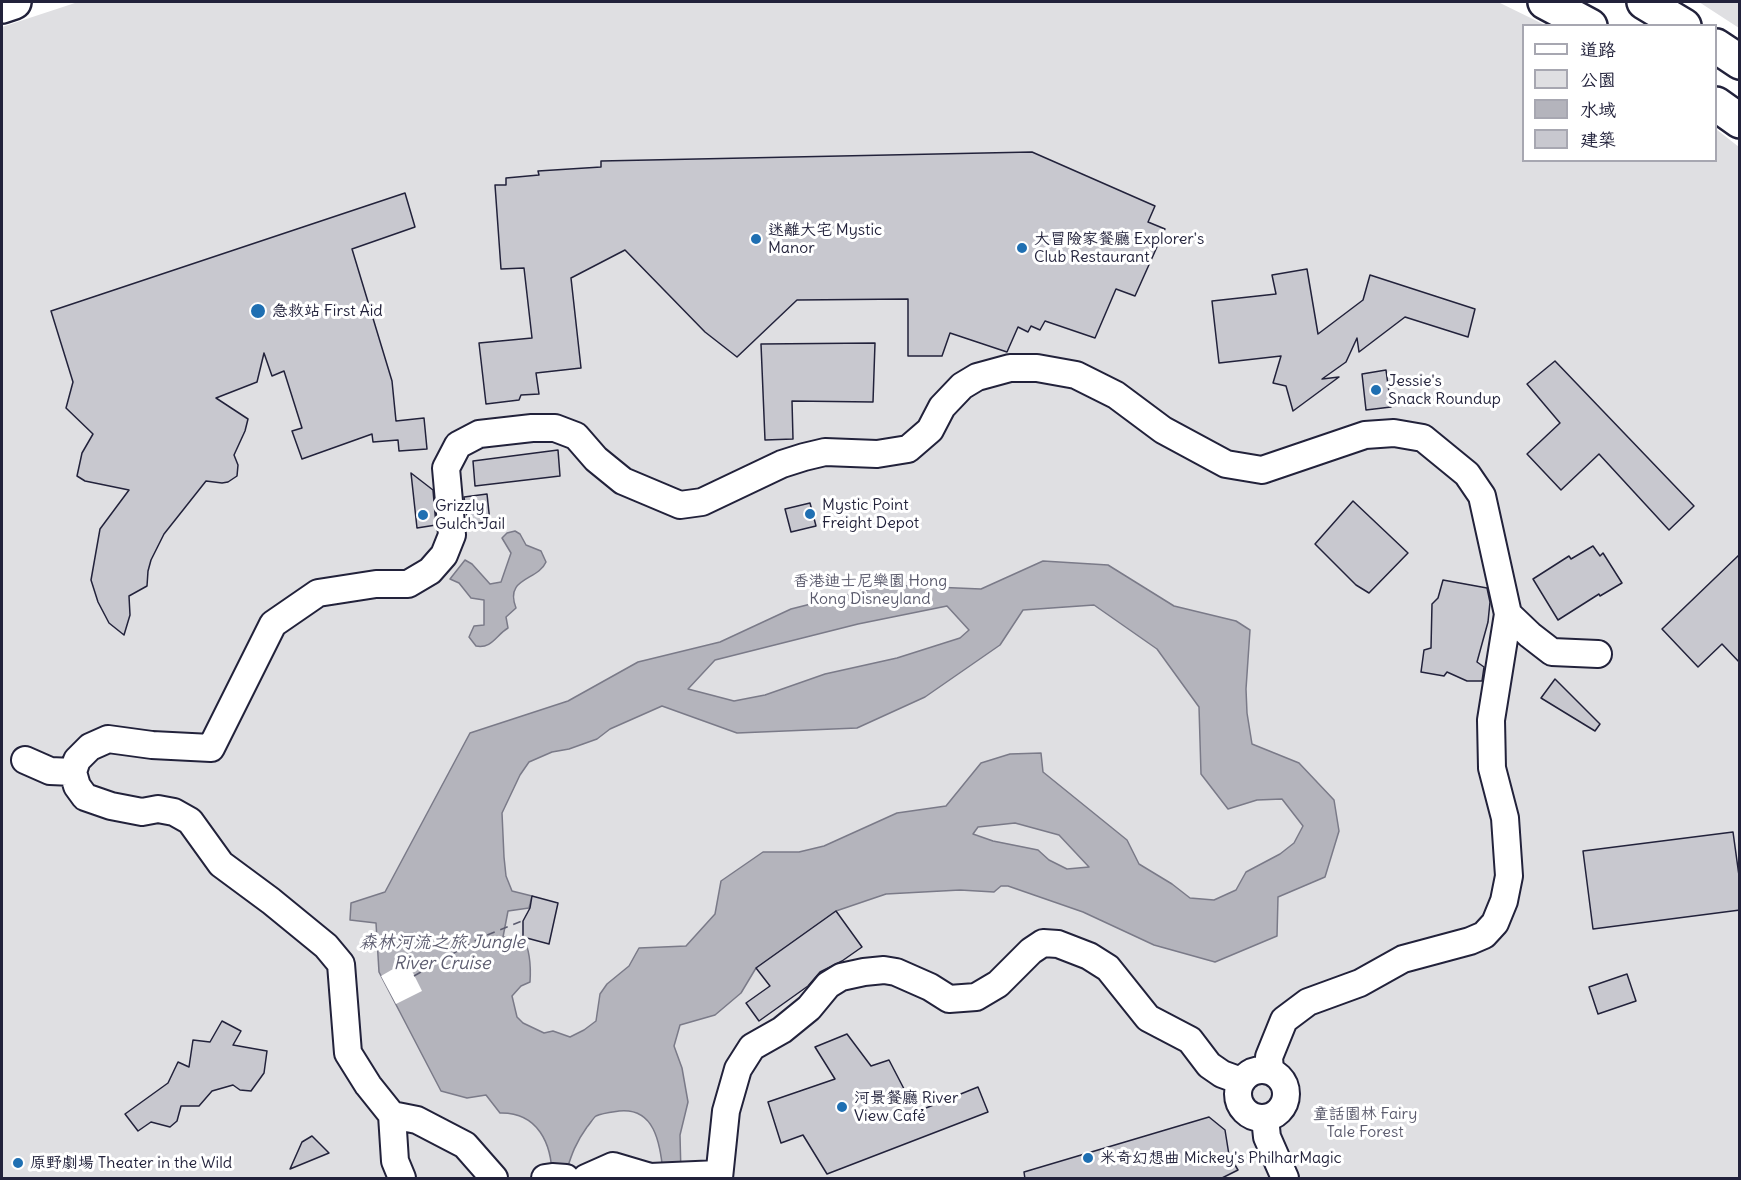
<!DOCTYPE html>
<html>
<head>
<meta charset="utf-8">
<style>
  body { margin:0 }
  #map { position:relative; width:1741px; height:1180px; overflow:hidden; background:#fff; font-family:Delius,"LXGW WenKai TC",sans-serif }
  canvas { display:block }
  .frame { position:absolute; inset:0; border:3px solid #22223b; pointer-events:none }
  .legend { position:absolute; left:1522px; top:24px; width:195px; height:138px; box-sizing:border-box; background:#fff; border:2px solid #a7a7b1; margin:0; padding:8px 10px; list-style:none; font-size:18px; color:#22223b }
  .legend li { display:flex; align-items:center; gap:12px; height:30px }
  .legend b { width:30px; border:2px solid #a7a7b1 }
</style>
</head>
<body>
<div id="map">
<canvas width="1741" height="1180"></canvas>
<div class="frame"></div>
<ul class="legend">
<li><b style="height:8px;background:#fff"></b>道路</li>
<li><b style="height:16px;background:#dfdfe2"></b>公園</li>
<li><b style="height:16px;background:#b4b4bc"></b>水域</li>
<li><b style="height:16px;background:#c8c8cf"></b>建築</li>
</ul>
</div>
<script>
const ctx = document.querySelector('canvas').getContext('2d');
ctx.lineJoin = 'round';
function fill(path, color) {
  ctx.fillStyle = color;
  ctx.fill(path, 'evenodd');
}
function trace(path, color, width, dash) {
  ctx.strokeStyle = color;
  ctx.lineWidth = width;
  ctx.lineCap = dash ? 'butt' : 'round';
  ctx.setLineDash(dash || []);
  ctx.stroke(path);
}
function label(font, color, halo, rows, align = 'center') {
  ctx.font = font + ' Delius,"LXGW WenKai TC",sans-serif';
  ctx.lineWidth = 6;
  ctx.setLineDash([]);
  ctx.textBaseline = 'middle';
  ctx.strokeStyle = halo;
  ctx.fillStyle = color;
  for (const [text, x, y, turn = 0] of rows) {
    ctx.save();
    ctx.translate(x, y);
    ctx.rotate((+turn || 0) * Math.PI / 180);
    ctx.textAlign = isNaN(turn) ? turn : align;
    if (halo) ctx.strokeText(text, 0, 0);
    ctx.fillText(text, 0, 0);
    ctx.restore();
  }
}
const green = new Path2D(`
  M78,2h1420l47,23 -21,1v134h192v-31l23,18v1031h-1737v-1151z
  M1699,2h40v26z`);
const water = new Path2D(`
  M515,531l5,3 6,11 15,6 5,11c-8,19 -42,15 -30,46l-10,9 2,11c-12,7 -16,21 -32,18l-7,-9 5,-11 10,-1v-25l-13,-2 -12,-15 -9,-4 15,-19 7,4 18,20 11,-2 10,-29 -9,-15 5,-5z
  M1043,561l65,4 66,41 62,15 14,9 -4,59 1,24 5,31 47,19 35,37 5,31 -14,46 -47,20 -1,39 -62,26 -61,-17 -71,-33 -75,-26h-7l-7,6 -34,-2 -74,4 -50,17 -80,57 -15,25 -26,22 -35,10 -6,21 8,22 6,34 -8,33 1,40 -17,3c-4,-29 -6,-71 -45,-67 -7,1 -17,2 -23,5 -3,2 -6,8 -9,11 -13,18 -16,30 -23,51l-12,-1c0,-33 -14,-65 -52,-64l-14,-18 -19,3 -26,-7 -62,-119 -3,-49 -26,-3 1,-17 34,-11 85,-159 98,-32 70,-39 82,-20 71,-33 95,-24 95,4zM1094,605l63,44 42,58 2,67 27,35 29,-9 25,-1 21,27 -9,17 -14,11 -34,18 -10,18 -22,10 -24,-2 -18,-14 -33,-20 -12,-24 -84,-68 -2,-19 -31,1 -29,9 -35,43 -49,7 -73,33 -25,6h-36l-42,29 -6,33 -29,32 -47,2 -10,18 -22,18 -7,10 -4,27 -12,9 -14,7 -17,-6 -9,2 -21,-10 -6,-6 -5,-21 9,-10 9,-4c1,-15 0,-32 -7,-45h-20l5,-26 21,-3 3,-12 -20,-5 -6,-15 -2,-19 -2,-44 18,-38 9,-13 23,-10 17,-3 28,-10 13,-10 52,-23 75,27 120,-5 68,-31 75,-52 23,-35zM947,606l22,24 -9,8 -63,20 -72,16 -60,21 -31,6 -46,-12 27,-29 143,-36zM1015,823l44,12 30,32 -22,2 -18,-9 -11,-10 -45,-9 -20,-7 5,-7z`);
const pier = new Path2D(`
  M407,961l15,30 -26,13 -15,-28z`);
const ferry = new Path2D(`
  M414,976l66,-38 42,-17`);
const building = new Path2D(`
  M1032,152l123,54 -7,16 17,7 -30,67 -19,-7 -21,49 -50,-17 -5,9 -9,-4 -3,6 -10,-5 -11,25 -57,-19 -8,23h-34v-57l-111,1 -60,57 -32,-25 -80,-82 -54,28 10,90 -45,5 3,21 -18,1 -2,5 -33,4 -7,-61 53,-5 -8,-70 -23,1 -6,-84h11v-7l33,-3 -1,-4 63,-4v-6z
  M405,193l10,34 -63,22 40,132 4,40 28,-3 3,31 -28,2 -1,-11 -25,2 -1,-8 -70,25 -10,-28 10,-3 -18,-57 -12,5 -8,-23 -7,29 -41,16 32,21 -3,12 -11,24 4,10 -1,11 -9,6 -6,1 -16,-2 -42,53 -13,26 -3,11 -1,15 -18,10 1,19 -6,20 -15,-12 -11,-21 -7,-22 9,-51 29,-39 -44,-9 -8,-5 5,-23 11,-19 -27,-26 7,-26 -22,-71z
  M1307,269l11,65 45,-34 7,-25 105,34 -7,28 -63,-20 -46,35 -2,-14 -11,24 -24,17 17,-2 -46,34 -7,-25 -13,-3 8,-27 -62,7 -7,-62 64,-7 -4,-19z
  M875,343l-2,59 -81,-1 1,38 -28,1 -4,-96z
  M1555,361l139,145 -25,24 -70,-76 -38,36 -34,-36 33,-31 -33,-39z
  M1386,370l5,37 -25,3 -4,-36z
  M558,450l2,26 -85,10 -2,-25z
  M411,473l22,17 3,35 -19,3z
  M487,494l3,28 -22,2 -4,-27z
  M1353,501l55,52 -39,40 -13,-8 -41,-41z
  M810,503l6,23 -25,6 -6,-23z
  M1593,546l7,10 3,-3 19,30 -22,13 -1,-2 -41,26 -25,-41 36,-23 2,3z
  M1740,554v109l-18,-19 -24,23 -36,-38z
  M1443,580l44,8 3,14 -2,20 -11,40 7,5 -2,14h-15l-20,-9 -3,4 -23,-4 3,-22 7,-2 1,-44 6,-6z
  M1555,679l45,45 -5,7 -54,-33z
  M1733,832l7,51v27l-147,19 -10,-78z
  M532,896l26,7 -9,41 -26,-7v-16l7,-13z
  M836,911l26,36 -20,14 -22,11 -12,14 -49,35 -13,-18 24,-17 -14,-18z
  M1627,974l9,27 -38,13 -9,-27z
  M222,1021l19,10 -8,14 34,6 -3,22 -13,18 -11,-1 -7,-5 -21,6 -13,15h-18l-4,15 -7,6 -19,-5 -13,9 -13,-17 43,-31 10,-21 11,5 4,-27 17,2z
  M847,1034l24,32 18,-6 27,52 62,-25 10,25 -161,62 -24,-39 -22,8 -13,-41 67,-23 -20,-32z
  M1209,1117l16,13 4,25 9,15 -18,9h-195l-1,-7z
  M312,1136l17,17 -39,16 12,-27z`);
const street = new Path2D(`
  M1508,614l22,21 22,17 46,2
  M25,760l25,11 23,1
  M1238 1094a24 24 0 1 1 48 0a24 24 0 1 1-48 0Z
  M392,1115l25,5 48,25 29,33
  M1265,1118l2,19 18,41
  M402,1178l-7,-17 -3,-46 -24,-30 -20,-32 -7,-89 -15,-18 -55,-45 -50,-37 -31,-43 -16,-9 -16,-3 -16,3 -31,-6 -26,-9 -8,-11 -4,-14 4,-12 13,-13 18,-8 44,6 59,3 62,-124 45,-31 58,-9h32l22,-13 14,-16 8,-20 -6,-67 12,-23 21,-11 53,-6h23l21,8 20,23 27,22 57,24 22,-3 80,-38 22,-7 21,-5 52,2 31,-5 22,-19 12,-23 20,-21 15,-9 33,-9h27l39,7 40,20 47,35 63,34 36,6 103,-35 29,-2 29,5 44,36 15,22 26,118 -17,106 1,48 13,50 4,58 -5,25 -9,22 -11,12 -14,6 -67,18 -43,24 -52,19 -24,18 -15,37 1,14
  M545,1178l7,-1 14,1
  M586,1178l27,-12 37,11 69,-3
  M719,1178l7,-67 12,-42 14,-22 30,-17 27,-22 19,-23 13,-8 23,-5 20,-2 12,2 34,15 19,12 27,-2 22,-13 33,-33 12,-8 15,1 31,12 19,12 40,50 42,22 19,25 13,9 19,7`);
const secondary = new Path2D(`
  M1545,2l45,24
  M1644,2l40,24
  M2,6l12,-4
  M1716,46l24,16
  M1716,104l24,17`);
const markers = [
  [756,239,6,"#1f6fb2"],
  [1022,248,6,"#1f6fb2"],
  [258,311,8,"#1f6fb2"],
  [1376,390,6,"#1f6fb2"],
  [810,514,6,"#1f6fb2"],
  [423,515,6,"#1f6fb2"],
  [842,1107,6,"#1f6fb2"],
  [1088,1158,6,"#1f6fb2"],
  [18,1163,6,"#1f6fb2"]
];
const poiNames = [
  ["迷離大宅 Mystic",768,230],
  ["Manor",768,248],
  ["大冒險家餐廳 Explorer's",1034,239],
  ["Club Restaurant",1034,257],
  ["急救站 First Aid",272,311],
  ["Jessie's",1388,381],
  ["Snack Roundup",1388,399],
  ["Mystic Point",822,505],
  ["Freight Depot",822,523],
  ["Grizzly",435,506],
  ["Gulch Jail",435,524],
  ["河景餐廳 River",854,1098],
  ["View Café",854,1116],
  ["米奇幻想曲 Mickey's PhilharMagic",1100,1158],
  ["原野劇場 Theater in the Wild",30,1163]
];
const parkNames = [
  ["香港迪士尼樂園 Hong",870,581],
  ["Kong Disneyland",870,599],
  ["童話園林 Fairy",1365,1114],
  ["Tale Forest",1365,1132]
];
const waterNames = [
  ["森林河流之旅 Jungle",442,943],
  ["River Cruise",442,964]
];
fill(green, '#dfdfe2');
fill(water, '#b4b4bc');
trace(water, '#7a7a88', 1.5);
fill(pier, '#fff');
trace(ferry, '#5c5c6f', 1.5, [8, 6]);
fill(building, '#c8c8cf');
trace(building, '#22223b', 1.5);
trace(street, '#22223b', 30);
trace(secondary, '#22223b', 38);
trace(street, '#fff', 26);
trace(secondary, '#fff', 33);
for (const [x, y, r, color] of markers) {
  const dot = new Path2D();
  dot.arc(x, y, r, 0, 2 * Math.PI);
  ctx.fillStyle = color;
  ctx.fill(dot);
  trace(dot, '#fff', 2);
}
label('16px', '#22223b', '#fff', poiNames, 'left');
label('16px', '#5b5b6d', '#fff', parkNames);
label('italic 18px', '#5c5c6f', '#fff', waterNames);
</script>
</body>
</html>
